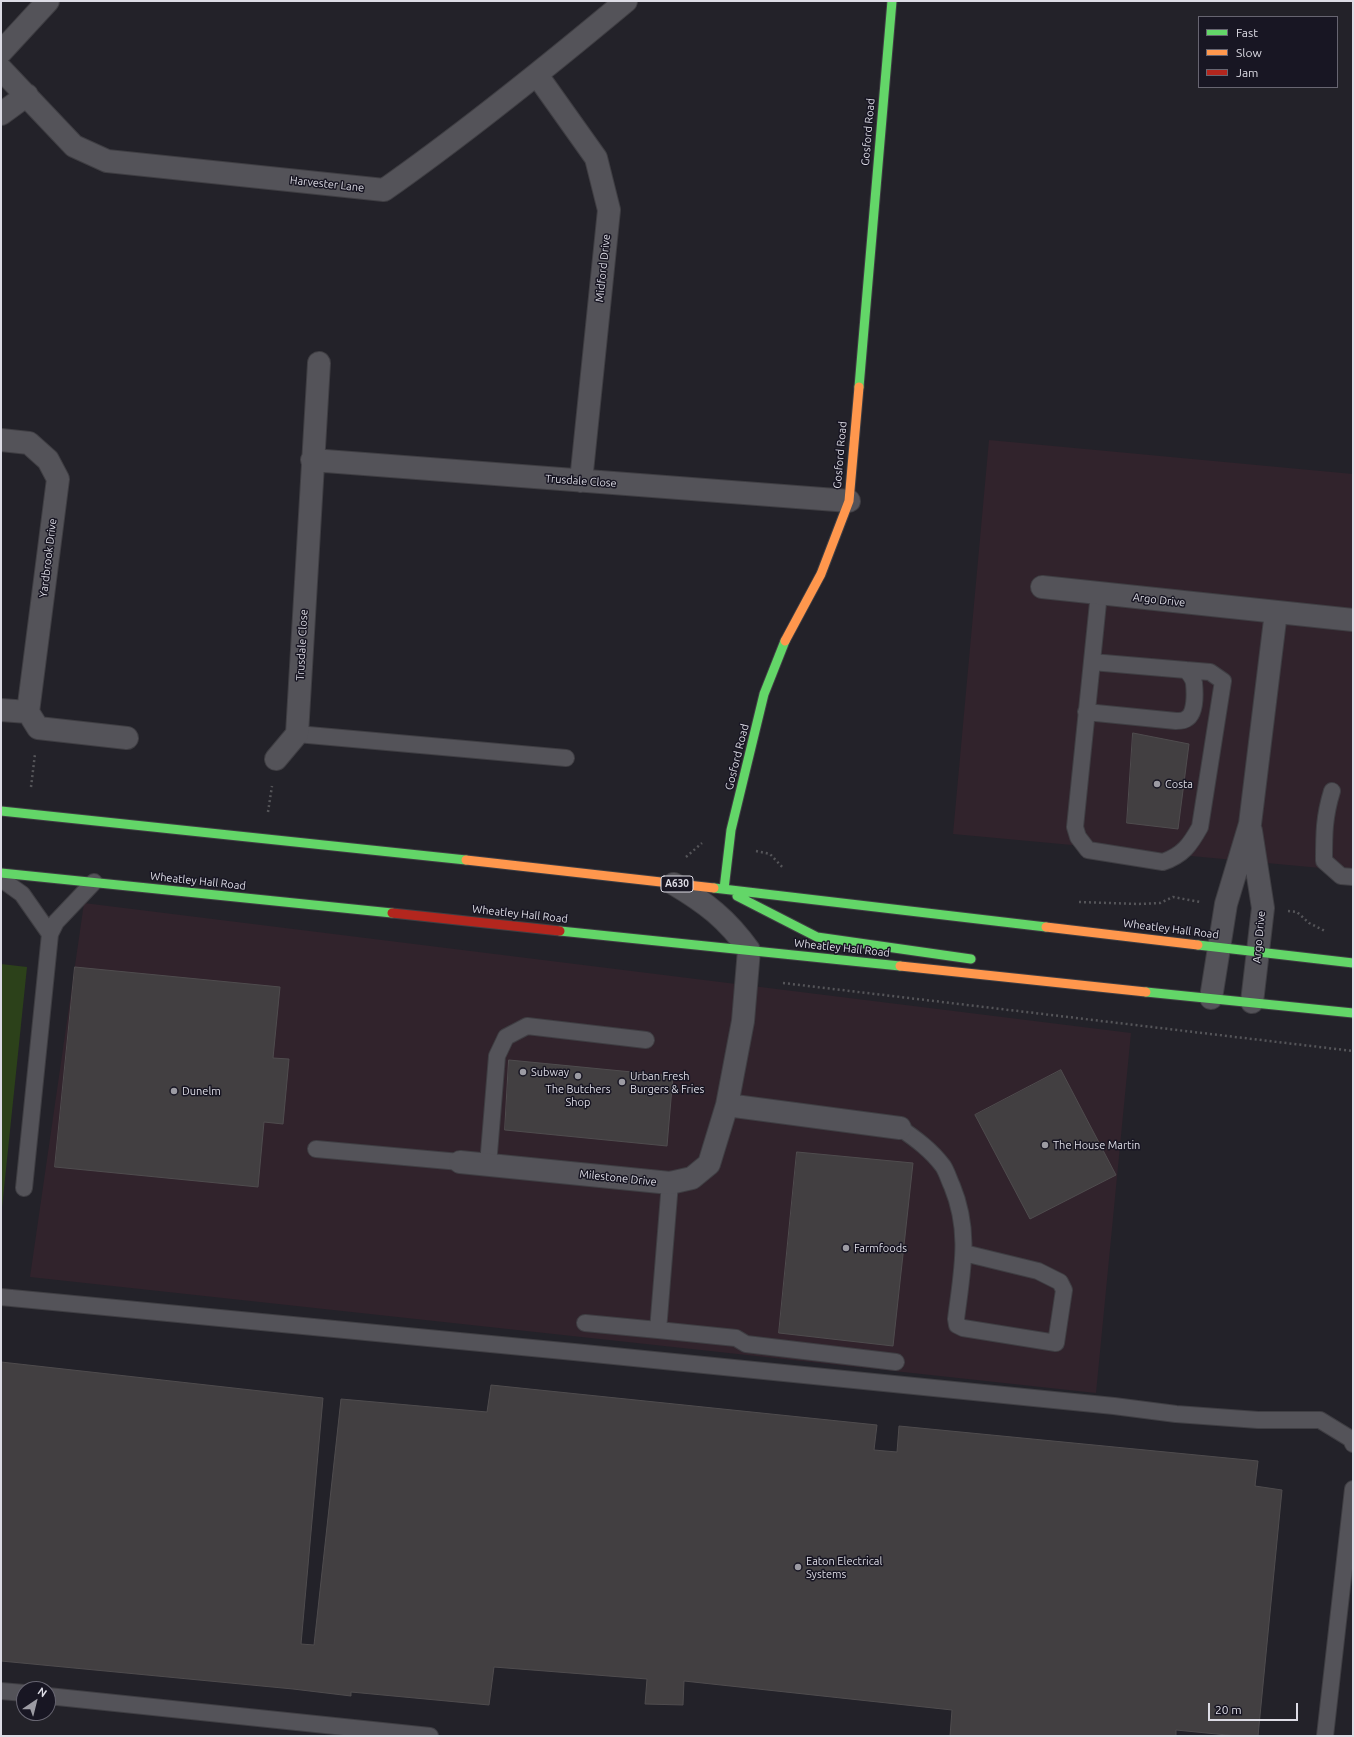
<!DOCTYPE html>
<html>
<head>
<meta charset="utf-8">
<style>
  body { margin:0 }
  #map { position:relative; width:1354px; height:1737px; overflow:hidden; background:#232229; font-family:Ubuntu,sans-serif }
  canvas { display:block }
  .frame { position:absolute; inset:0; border:2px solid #dddce5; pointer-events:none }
  .legend { position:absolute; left:1198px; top:16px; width:140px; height:72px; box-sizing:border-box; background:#181623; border:1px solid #676571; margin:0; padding:5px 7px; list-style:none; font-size:12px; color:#dddce5 }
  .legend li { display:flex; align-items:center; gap:8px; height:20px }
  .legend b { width:20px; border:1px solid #676571 }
  .north { position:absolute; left:16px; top:1681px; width:40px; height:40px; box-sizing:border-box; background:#181623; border:1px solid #676571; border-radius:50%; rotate:35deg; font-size:11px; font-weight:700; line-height:16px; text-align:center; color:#dddce5 }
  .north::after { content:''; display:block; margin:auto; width:14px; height:18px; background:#9c9ba3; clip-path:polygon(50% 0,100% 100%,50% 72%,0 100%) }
  .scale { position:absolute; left:1208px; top:1703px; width:90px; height:18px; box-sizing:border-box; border:2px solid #dddce5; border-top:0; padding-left:5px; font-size:12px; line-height:14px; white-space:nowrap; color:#dddce5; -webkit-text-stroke:3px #181623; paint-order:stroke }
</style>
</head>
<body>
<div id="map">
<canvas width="1354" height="1737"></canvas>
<div class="frame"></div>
<ul class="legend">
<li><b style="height:5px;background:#63d668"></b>Fast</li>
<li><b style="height:5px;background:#ff974d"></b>Slow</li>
<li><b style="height:5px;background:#b3261e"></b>Jam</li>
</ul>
<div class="north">N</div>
<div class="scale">20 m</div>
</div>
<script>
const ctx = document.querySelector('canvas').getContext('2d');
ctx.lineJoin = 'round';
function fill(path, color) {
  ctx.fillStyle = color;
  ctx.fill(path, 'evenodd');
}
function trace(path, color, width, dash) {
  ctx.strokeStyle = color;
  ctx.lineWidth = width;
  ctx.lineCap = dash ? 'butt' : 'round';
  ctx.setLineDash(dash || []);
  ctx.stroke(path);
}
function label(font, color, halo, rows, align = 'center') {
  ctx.font = font + ' Ubuntu,sans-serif';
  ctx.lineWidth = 3;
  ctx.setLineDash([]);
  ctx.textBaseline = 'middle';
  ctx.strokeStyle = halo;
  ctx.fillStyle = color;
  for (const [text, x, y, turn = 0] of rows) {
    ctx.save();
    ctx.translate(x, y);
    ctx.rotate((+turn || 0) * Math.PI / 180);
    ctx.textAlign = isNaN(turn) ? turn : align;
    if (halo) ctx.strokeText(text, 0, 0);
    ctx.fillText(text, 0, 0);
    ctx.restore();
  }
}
const commercial = new Path2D(`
  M989,440l364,34v397l-400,-37z
  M84,903l1047,130 -35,360 -1066,-116z`);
const green = new Path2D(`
  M1,964l26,3 -26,250z`);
const building = new Path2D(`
  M1133,733l56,11 -11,85 -51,-6z
  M75,967l205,20 -7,71 16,1 -6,65 -19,-2 -6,65 -203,-20z
  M509,1060l164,16 -6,70 -162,-16z
  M1061,1070l55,105 -86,44 -55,-104z
  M797,1152l116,11 -20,183 -114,-13z
  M1,1362l322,36 -22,246 13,1 27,-246 146,13 4,-27 386,40 -3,25 23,2 2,-26 359,35 -3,25 27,4 -24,246h-21l-61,-6v6h-226l2,-26 -268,-29 -1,24 -38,-1 2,-25 -153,-12 -5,38 -138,-13v4l-58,-7 -292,-28z`);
const path = new Path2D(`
  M31,787l4,-33
  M268,812l4,-26
  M756,851l14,3 14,15
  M686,857l16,-14
  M1079,902l59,2 22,-1 13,-6 27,5
  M1288,911l9,1 12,11 16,8
  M783,983l570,68`);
const lane = new Path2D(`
  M1099,593l-24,234 3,10 10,13 75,12c20,-7 27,-17 37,-35l23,-146 -13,-9 -24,-2
  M1086,712l90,9c3,0 8,0 10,-2 10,-5 9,-26 8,-36 -1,-5 -4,-9 -8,-13l-94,-8
  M297,734l269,24
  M1332,791c-8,26 -8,43 -8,70l17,15 12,1
  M1,879l21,15 28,40
  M900,1128c16,11 31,22 43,38 4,6 6,14 9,20 19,46 10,85 4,133l1,6 6,3 93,15 8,-53 -4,-8 -22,-11 -74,-18
  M316,1149l144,13
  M488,1165l9,-109 9,-19 21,-11 119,14
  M24,1188l26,-254 6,-12 38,-40
  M1,1297l573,55 540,54 62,8 82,6h62l31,19 2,5
  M585,1323l73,7 12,-147
  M658,1330l78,8 10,6 150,18
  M1,1691l23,2
  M48,1696l382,40
  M1325,1736l28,-247`);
const street = new Path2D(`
  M1,52l47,-51
  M1,69l73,77 33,15 277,29c84,-59 163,-123 242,-189
  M537,75l59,83 13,52 -28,271
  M1,114l26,-19
  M1,440l28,3 19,17 10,19 -30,233 -27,-2
  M312,460l537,41
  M1042,587l311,33
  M28,712l10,16 89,10
  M276,759l21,-25 22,-371
  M1251,831l12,77 -11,94
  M1211,998l15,-94 24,-80 26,-212
  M727,1105l173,23
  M460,1162l210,21 22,-5 17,-14 18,-59 16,-84 6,-71c-22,-31 -43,-47 -75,-66`);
const fast = new Path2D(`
  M859,387l33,-386
  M1,811l465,49
  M1,873l391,40
  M714,888l332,39
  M724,889l7,-59 33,-136 21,-53
  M737,896l80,41 154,22
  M560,931l340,35
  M1198,945l155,18
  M1146,992l207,21`);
const slow = new Path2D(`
  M785,641l36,-67 28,-73 10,-114
  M466,860l248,28
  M1046,927l152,18
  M900,966l246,26`);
const jam = new Path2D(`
  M392,913l168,18`);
const markers = [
  [1157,784,4,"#9c9ba3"],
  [523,1072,4,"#9c9ba3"],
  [578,1076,4,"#9c9ba3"],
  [622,1082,4,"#9c9ba3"],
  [174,1091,4,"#9c9ba3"],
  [1045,1145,4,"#9c9ba3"],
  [846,1248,4,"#9c9ba3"],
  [798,1567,4,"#9c9ba3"]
];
const shields = [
  [677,884,32]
];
const shieldNames = [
  ["A630",677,884]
];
const streetNames = [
  ["Gosford Road",868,132,-85],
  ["Harvester Lane",327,184,6],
  ["Midford Drive",603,268,-84],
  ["Gosford Road",840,455,-85],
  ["Trusdale Close",581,481,4],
  ["Yardbrook Drive",48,558,-83],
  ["Argo Drive",1159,600,6],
  ["Trusdale Close",302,645,-87],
  ["Gosford Road",737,757,-76],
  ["Wheatley Hall Road",198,881,6],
  ["Wheatley Hall Road",520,914,6],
  ["Wheatley Hall Road",1171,929,7],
  ["Argo Drive",1259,937,-85],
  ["Wheatley Hall Road",842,948,6],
  ["Milestone Drive",618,1178,6]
];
const poiNames = [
  ["Costa",1165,784],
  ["Subway",531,1072],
  ["Urban Fresh",630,1076],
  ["Burgers & Fries",630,1089],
  ["The Butchers",578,1089,"center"],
  ["Shop",578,1102,"center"],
  ["Dunelm",182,1091],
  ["The House Martin",1053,1145],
  ["Farmfoods",854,1248],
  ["Eaton Electrical",806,1561],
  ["Systems",806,1574]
];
fill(commercial, '#31232c');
fill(green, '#2c411a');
fill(building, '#423f41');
trace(building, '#4f4c4e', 1);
trace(lane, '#3f3e43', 18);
trace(street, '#3f3e43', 24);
trace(fast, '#3f3e43', 11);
trace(slow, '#3f3e43', 11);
trace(jam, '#3f3e43', 11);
trace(path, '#555559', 2.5, [2, 3]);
trace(lane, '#545359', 16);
trace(street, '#545359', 22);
trace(fast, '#63d668', 9);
trace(slow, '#ff974d', 9);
trace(jam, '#b3261e', 9);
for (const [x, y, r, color] of markers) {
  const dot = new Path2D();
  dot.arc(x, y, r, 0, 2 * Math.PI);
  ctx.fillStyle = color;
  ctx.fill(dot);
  trace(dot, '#181623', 1.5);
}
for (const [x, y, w] of shields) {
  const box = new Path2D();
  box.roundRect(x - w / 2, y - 8, w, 16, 3);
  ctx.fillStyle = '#181623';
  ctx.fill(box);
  trace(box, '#dddce5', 1);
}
label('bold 10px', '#dddce5', null, shieldNames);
label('11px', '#dddce5', '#181623', streetNames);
label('11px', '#dddce5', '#181623', poiNames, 'left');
</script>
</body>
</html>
